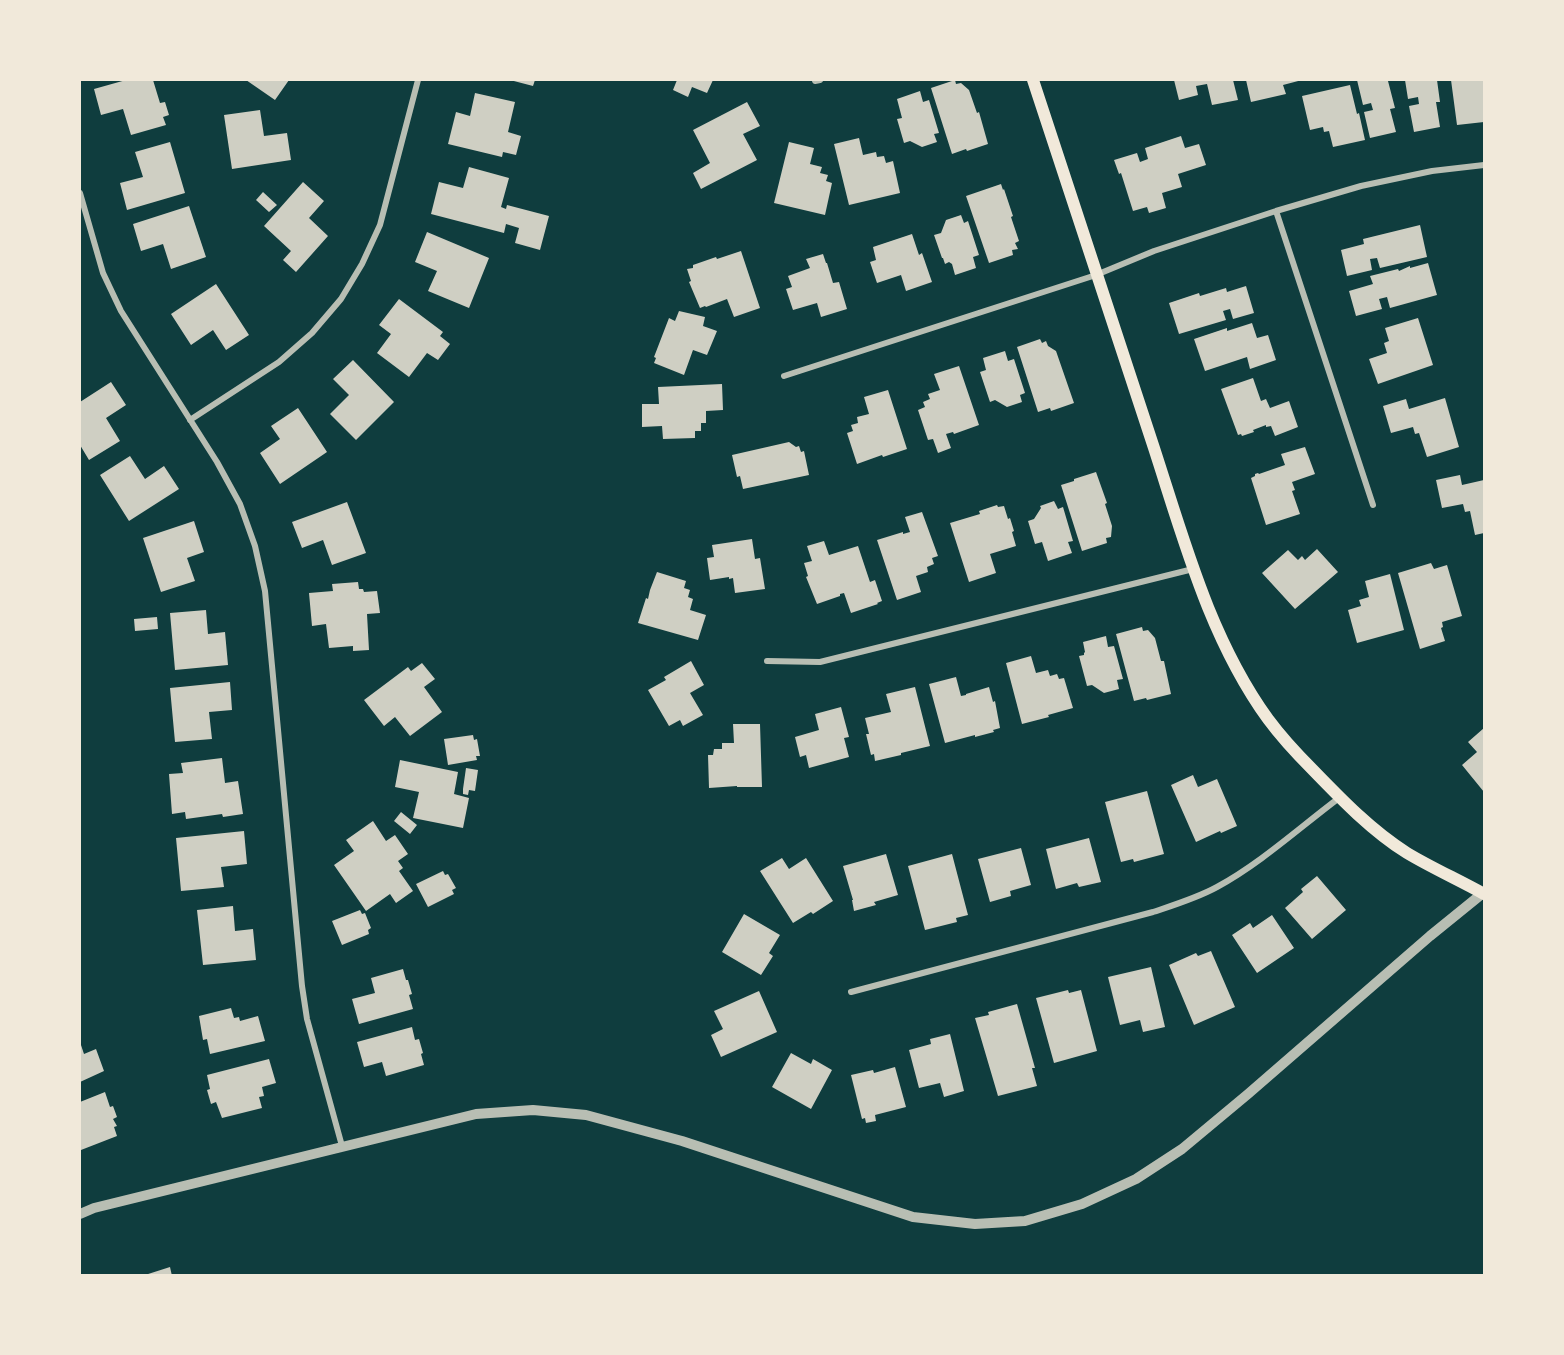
<!DOCTYPE html>
<html>
<head>
<meta charset="utf-8">
<style>
  body { margin:0 }
  #map { position:relative; width:1564px; height:1355px; overflow:hidden; background:#0f3d3e; font-family:"Public Sans",sans-serif }
  canvas { display:block }
  .frame { position:absolute; inset:0; border:81px solid #f1e9da; pointer-events:none }
</style>
</head>
<body>
<div id="map">
<canvas width="1564" height="1355"></canvas>
<div class="frame"></div>
</div>
<script>
const ctx = document.querySelector('canvas').getContext('2d');
ctx.lineJoin = 'round';
function fill(path, color) {
  ctx.fillStyle = color;
  ctx.fill(path, 'evenodd');
}
function trace(path, color, width, dash) {
  ctx.strokeStyle = color;
  ctx.lineWidth = width;
  ctx.lineCap = dash ? 'butt' : 'round';
  ctx.setLineDash(dash || []);
  ctx.stroke(path);
}
const building = new Path2D(`
  M126,80h27l7,23 5,-1 4,13 -6,2 3,8 -35,10 -8,-26 -22,6 -7,-26z
  M246,80h43l-14,20z
  M510,80h25l-2,6z
  M677,80h36l-6,13 -15,-6 -4,10 -15,-7z
  M955,80l1,4 5,-1 8,7 8,23 2,-1 9,32 -21,7 -1,-2 -14,5 -21,-66z
  M1174,80h59l5,20 -26,5 -5,-21 -11,2 2,9 -19,5z
  M1246,80h56l-19,5 3,9 -35,8z
  M1357,80h35l-4,1 7,27 -5,1 6,23 -26,6 -6,-26 9,-2 -2,-7 -8,2z
  M1405,80h32l3,22h-4l4,25 -26,5 -5,-26 10,-2 -1,-7 -10,2z
  M1451,80h33v42l-27,3z
  M1350,85l7,29 2,-1 6,27 -32,7 -4,-16 -5,1 -1,-5 -13,3 -8,-34z
  M920,91l3,11 6,-2 10,33 -5,1 3,8 -15,5 -12,-6 -6,2 -7,-24 5,-1 -5,-19z
  M475,93l40,9 -7,30 13,4 -5,19 -13,-3 -1,5 -54,-13 8,-32 14,4z
  M747,102l13,24 -17,8 14,26 -56,29 -8,-16 17,-10 -17,-33z
  M260,110l4,26 23,-3 4,27 -59,9 -8,-54z
  M1181,136l4,12 14,-4 7,21 -28,9 4,13 -20,6 4,15 -17,5 -2,-6 -14,4 -12,-38 -2,1 -5,-14 23,-7 3,9 8,-3 -3,-11z
  M859,138l4,17 13,-3 1,5 7,-1 2,7 7,-2 7,32 -51,12 -15,-61z
  M170,142l15,51 -58,17 -7,-27 23,-6 -8,-25z
  M789,142l25,6 -4,16 12,3 -2,6 8,2 -2,6 6,2 -7,32 -51,-12z
  M469,167l40,11 -8,29 5,2 1,-4 42,11 -9,34 -25,-7 4,-15 -13,-4 -2,9 -73,-19 8,-32 24,6z
  M303,182l21,19 -15,17 19,18 -32,36 -13,-12 8,-9 -27,-25z
  M1001,184l2,6 1,-1 9,27 -2,1 8,24 -4,2 3,6 -6,1 1,5 -24,8 -23,-67z
  M263,192l14,13 -8,7 -13,-12z
  M189,206l17,51 -35,12 -8,-25 -22,7 -8,-27z
  M961,215l3,8 4,-2 11,34 -6,2 3,11 -21,7 -3,-11 -3,-2 -4,2 -2,-6h-1l-8,-23 7,-2 5,-13z
  M1420,225l7,32 -47,11 -3,-10 -7,1 2,11 -25,6 -6,-26 23,-6 -1,-5z
  M427,232l62,26 -20,50 -41,-17 9,-20 -22,-9z
  M912,234l7,21 3,-2 10,29 -26,9 -5,-16 -24,8 -7,-21 6,-2 -3,-13z
  M741,251l19,57 -26,9 -7,-18 -21,8 -1,-1 -5,2 -11,-26 2,-1 -4,-12 6,-1v-3l23,-8 1,2z
  M823,254l3,9h1l6,20 6,-1 8,27 -26,8 -4,-14 -24,7 -7,-21 6,-2 -4,-11 22,-8 -4,-9z
  M1428,263l9,32 -47,13 -3,-11 -8,2 3,10 -26,7 -7,-25 24,-7 -3,-8 28,-7 1,2 11,-5v2z
  M216,284l33,51 -23,15 -13,-20 -22,15 -20,-31z
  M1246,286l8,27 -21,6 -3,-10 -7,2 3,9 -47,14 -10,-31 30,-10 1,3 26,-8 1,4z
  M399,299l44,33 -3,4 10,8 -12,16 -11,-7 -18,24 -32,-24 14,-19 -12,-9z
  M679,311l26,6 -2,9 14,5 -10,24 -14,-5 -9,25 -30,-12 2,-5 -2,-1 15,-39 6,3z
  M1418,318l15,47 -55,19 -9,-25 18,-6 -3,-10 5,-2 -4,-13z
  M1252,323l5,15 11,-3 8,25 -26,9 -3,-12 -42,14 -11,-32 33,-11v3z
  M1040,339l2,4 4,-2 2,5 8,5 18,52 -23,8 -1,-3 -12,4 -21,-65z
  M1005,351l3,10 6,-2 11,34 -5,2 2,7 -15,5 -12,-7 -5,2 -10,-30 6,-2 -3,-12z
  M353,360l41,42 -38,38 -26,-26 19,-19 -16,-16z
  M959,366l20,59 -25,9 -1,-2 -7,2 5,14 -13,5 -5,-14 -5,1 -10,-30 7,-3 -2,-5 7,-3 -2,-5 12,-4 -6,-16z
  M1253,378l8,23 5,-2 4,9 19,-7 9,26 -23,9 -4,-10 -5,1v-2l-13,5 1,2 -12,4 -1,-2 -3,1 -17,-46z
  M111,382l15,23 -20,13 14,23 -31,19 -9,-15v-43z
  M722,384l1,26 -17,1v12h-5v8h-6v7l-32,1 -1,-13 -20,1v-23h17l-1,-17z
  M888,390l19,59 -24,8 -1,-2 -25,9 -10,-31 6,-2 -2,-6 7,-2 -1,-6 12,-3 -5,-17z
  M1445,398l14,49 -32,10 -8,-24 -4,1 -2,-7 -22,6 -8,-27 23,-7 3,10z
  M298,408l29,44 -47,32 -20,-31 20,-14 -9,-13z
  M789,442l7,5 3,-1 2,6 3,-1 5,24 -66,14 -3,-13 -3,1 -5,-22z
  M1305,447l10,27 -23,8 3,8 -3,1 8,23 -34,11 -15,-47 4,-2v-2l3,-1 1,1 26,-9 -4,-11z
  M130,456l15,23 19,-13 15,23 -50,32 -29,-46z
  M1096,472l11,31 -2,1 7,22 -1,11 -5,1 1,5 -25,8 -21,-66 13,-4v-2z
  M1460,475l2,10 22,-5v53l-9,2 -5,-24 -5,1 -2,-8 -21,4 -6,-28z
  M1054,501l4,8 5,-2 10,34 -5,1 4,11 -24,8 -6,-19 -7,2 -7,-23 6,-2 7,-11 -1,-2z
  M347,502l19,51 -34,12 -9,-25 -21,8 -10,-26z
  M997,505l1,2 6,-1 4,13 2,-1 4,13 -2,1 4,14 -26,8 6,19 -27,9 -19,-59 30,-9 -1,-3z
  M922,512l16,44 -6,2 2,6 -7,3 1,5 -12,4 5,16 -24,8 -20,-60 26,-8v2l7,-2 -5,-15z
  M194,521l10,31 -17,6 8,23 -34,11 -18,-54z
  M752,539l3,20 5,-1 5,31 -30,4 -2,-15 -4,1v-2l-19,3 -3,-22 7,-1 -2,-12z
  M824,541l5,14 29,-9 12,36 5,-2 7,21 -5,2 1,1 -27,9 -7,-20 -4,1v2l-23,8 -11,-27 2,-1 -4,-13 8,-2 -5,-15z
  M1317,549l21,23 -43,37 -33,-36 26,-23 10,10 4,-4 3,4z
  M1431,563l3,6 13,-4 15,51 -20,6 1,5 -2,1 4,13 -25,8 -22,-76z
  M657,572l29,9 -2,7 6,2 -2,7 5,2 -3,11 16,5 -8,25 -60,-17 8,-25 2,1 2,-9z
  M1390,574l14,56 -47,13 -9,-33 13,-4 -2,-6 10,-3 -4,-16z
  M358,582l1,7h4l1,3 13,-1 3,22 -13,1 2,36 -16,1v-5l-24,2 -3,-24 -14,2 -3,-33 24,-2 -1,-7z
  M206,610l2,24 17,-2 3,33 -53,5 -5,-57z
  M157,617l1,12 -23,2 -1,-12z
  M1142,627l1,4 5,-1 7,8 6,23h3l7,33 -24,6 -1,-2 -12,3 -18,-67z
  M1106,636l2,11 6,-1 9,33 -6,1 2,9 -15,4 -12,-8 -5,1 -8,-30 5,-1v-2l1,-1 -2,-10z
  M1031,656l5,17 12,-3 2,6 7,-2 2,5 5,-1 9,30 -25,7 1,2 -27,7 -16,-61z
  M691,661l13,24 -14,8 13,22 -20,11 -3,-6 -11,6 -21,-36 18,-10 -2,-3z
  M422,663l13,16 -11,8 18,25 -32,24 -15,-19 -11,9 -20,-26 44,-33 3,4z
  M956,677l5,19 5,-1v-1l23,-7 4,15 2,-1 5,27 -7,2 1,2 -19,5v-2l-30,8 -16,-59z
  M230,682l2,28 -23,2 3,27 -37,3 -5,-54z
  M915,687l15,59 -29,7v2l-26,6 -1,-7 -3,1 -5,-21h3l-4,-16 26,-6 -5,-18z
  M841,707l8,30 -5,1 5,19 -40,11 -3,-13 -6,2 -5,-20 24,-7 -4,-16z
  M733,724h27l2,63h-25v-1l-28,2 -1,-33h5l1,-6h8v-6h12z
  M1484,728v64l-22,-27 15,-13 -9,-10z
  M473,735l1,5 3,-1 3,17h-4l1,4 -29,5 -4,-26z
  M222,758l3,25 13,-2 5,33 -20,3 -1,-3 -36,5 -1,-7 -13,2 -3,-40 14,-1 -2,-10z
  M400,760l58,12 -4,22 15,4 -6,30 -50,-10 6,-26 -24,-5z
  M466,768l12,2 -3,21 -6,-1 -1,5 -5,-1v-5z
  M1193,775l5,12 19,-8 20,47 -16,7 -1,-2 -24,11 -25,-57z
  M1147,791l17,63 -30,8 -1,-3 -12,3 -16,-60z
  M401,812l16,13 -7,9 -16,-13z
  M373,821l13,20 9,-6 13,19 -10,7 5,7 -4,3 14,20 -17,12 -6,-9 -24,17 -32,-46 20,-14 -8,-11z
  M244,831l3,33 -26,3 3,20 -43,4 -5,-53z
  M1089,838l12,44 -22,5 -2,-4 -21,6 -10,-40z
  M1021,848l10,37 -21,6 1,5 -21,6 -12,-43z
  M886,854l12,41 -24,7 2,3 -22,6 -2,-11h1l-10,-34z
  M952,854l16,61 -12,3 1,4 -32,8 -17,-64z
  M782,858l7,11 17,-11 27,43 -20,13 -2,-2 -18,11 -33,-52z
  M443,871l2,4 3,-1 8,14 -4,2 2,4 -26,13 -12,-23z
  M1317,876l29,34 -34,29 -27,-31 18,-16 -2,-3z
  M233,906l2,25 18,-2 3,31 -53,5 -6,-55z
  M360,910l2,4 3,-1 6,15 -3,2 1,4 -27,11 -10,-24z
  M744,914l36,21 -11,18 4,3 -12,19 -39,-23z
  M1272,915l22,33 -37,25 -25,-38 18,-12 3,5z
  M1211,951l24,56 -41,18 -25,-60 27,-12 2,3z
  M1151,967l14,60 -22,5 -3,-12 -20,5 -12,-48z
  M403,969l3,11h2l4,14 -3,1 4,14 -54,15 -7,-25 23,-6 -4,-15z
  M1068,990l1,3 12,-3 16,61 -43,12 -18,-65z
  M759,991l18,41 -56,25 -10,-22 12,-6 -9,-18z
  M1017,1004l18,64h-3l5,18 -39,10 -23,-78 14,-3 -1,-3z
  M231,1008l3,10 5,-1 1,4 18,-5 7,25 -55,13 -3,-15 -4,1 -4,-24z
  M412,1027l3,13 4,-1 4,14 -2,1 3,11 -38,11 -4,-14 -18,5 -7,-25z
  M950,1034l14,57 -20,6 -4,-14 -21,5 -10,-38 22,-6 -1,-5z
  M80,1042l4,12 12,-5 8,22 -24,11z
  M791,1053l20,11 2,-5 19,11 -21,39 -39,-22z
  M269,1059l7,24 -14,4 2,9 -5,1 3,11 -40,10 -6,-16 -5,2 -4,-14 3,-1 -3,-14z
  M895,1067l11,40 -31,8 1,6 -10,2 -1,-5 -3,1 -11,-44 22,-5 1,3z
  M105,1092l5,15 3,-1 4,11 -4,2 4,7 -3,1 3,9 -36,14 -1,-3v-45z
  M170,1267l2,9h-27v-1z`);
const minor = new Path2D(`
  M815,81l5,-1
  M80,193l23,80 18,38 96,151 23,42 15,42 10,45 37,395 5,33 35,127
  M1276,211l97,294
  M784,376l312,-101 58,-24 122,-40 85,-25 71,-15 52,-6
  M190,420l89,-58 33,-29 29,-34 21,-35 18,-39 38,-145
  M767,661l53,1 373,-93
  M851,992l302,-80c21,-7 44,-14 64,-25 44,-24 82,-59 122,-89`);
const tertiary = new Path2D(`
  M80,1214l14,-6 382,-94 57,-4 53,5 96,26 231,76 62,7 50,-3 57,-17 54,-25 46,-30 66,-55 182,-158 53,-43`);
const secondary = new Path2D(`
  M1033,80c39,122 80,245 121,368 30,92 56,191 114,271 14,19 29,35 45,51 29,30 59,61 94,83 25,15 52,27 77,41`);
fill(building, '#cfcfc3');
trace(minor, '#b8beb3', 6);
trace(tertiary, '#b8beb3', 10);
trace(secondary, '#f1e9da', 12);
</script>
</body>
</html>
